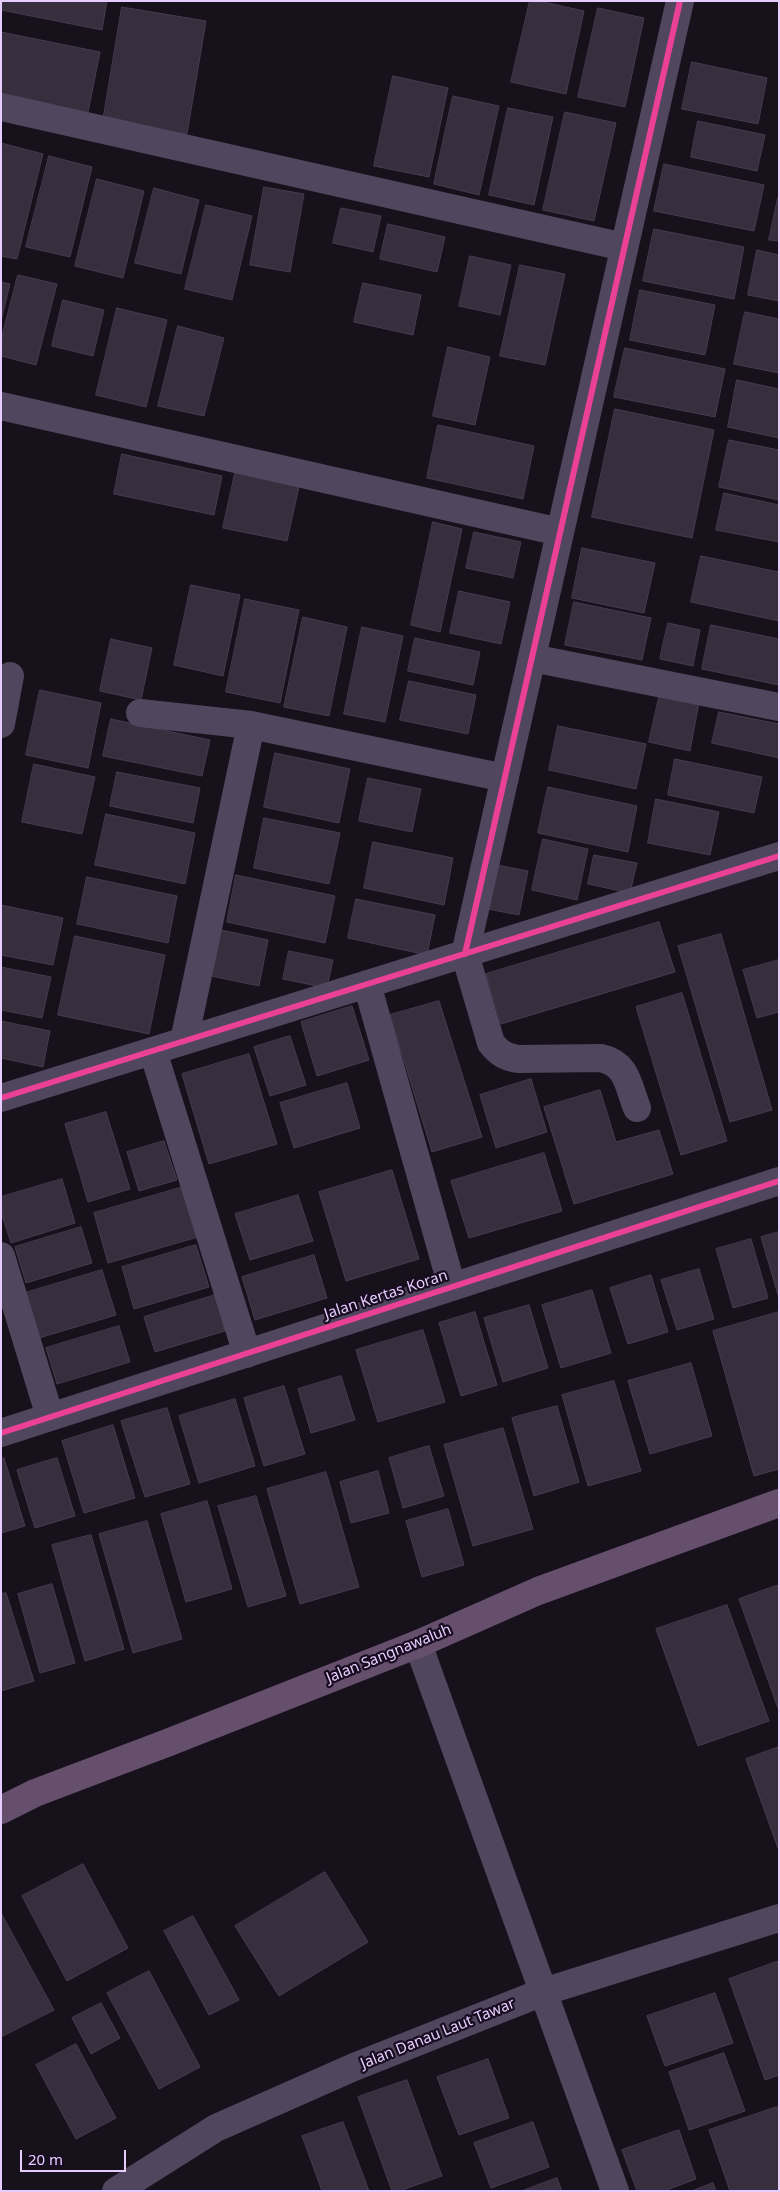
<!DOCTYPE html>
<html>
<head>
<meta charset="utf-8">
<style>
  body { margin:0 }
  #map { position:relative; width:780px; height:2192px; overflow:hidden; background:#17111c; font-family:"Noto Sans",sans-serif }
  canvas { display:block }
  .frame { position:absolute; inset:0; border:2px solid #e6cdfe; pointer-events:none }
  .scale { position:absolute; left:20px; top:2150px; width:106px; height:22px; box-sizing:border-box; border:2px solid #e6cdfe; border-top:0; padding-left:6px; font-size:15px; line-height:18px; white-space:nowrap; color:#e6cdfe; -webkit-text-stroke:4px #180d20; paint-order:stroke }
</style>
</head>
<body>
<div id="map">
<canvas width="780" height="2192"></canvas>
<div class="frame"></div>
<div class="scale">20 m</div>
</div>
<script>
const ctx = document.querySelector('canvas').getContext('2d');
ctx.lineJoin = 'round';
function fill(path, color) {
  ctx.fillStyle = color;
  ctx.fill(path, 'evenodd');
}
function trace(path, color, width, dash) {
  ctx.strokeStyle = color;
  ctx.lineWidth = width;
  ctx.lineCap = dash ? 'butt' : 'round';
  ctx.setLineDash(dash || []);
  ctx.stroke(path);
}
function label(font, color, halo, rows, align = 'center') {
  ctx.font = font + ' "Noto Sans",sans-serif';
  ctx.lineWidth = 4.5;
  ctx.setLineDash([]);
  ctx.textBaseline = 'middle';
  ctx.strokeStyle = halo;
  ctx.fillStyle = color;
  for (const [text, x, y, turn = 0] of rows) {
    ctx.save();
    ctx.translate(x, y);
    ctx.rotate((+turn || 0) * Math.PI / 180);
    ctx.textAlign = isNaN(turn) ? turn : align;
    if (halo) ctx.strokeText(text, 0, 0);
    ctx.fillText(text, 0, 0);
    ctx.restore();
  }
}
const building = new Path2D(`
  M1,1h106l-5,29 -101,-20z
  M530,1h9l45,10 -18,83 -55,-12z
  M122,7l84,14 -19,113 -84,-13z
  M598,8l46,10 -19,89 -47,-10z
  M1,32l99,20 -13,65 -86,-17z
  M692,62l75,16 -9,46 -76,-15z
  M393,76l55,12 -19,89 -55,-11z
  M453,96l46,10 -20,89 -45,-11z
  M508,108l45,9 -19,88 -45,-10z
  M565,112l51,11 -22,98 -51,-11z
  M698,121l67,14 -8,36 -66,-14z
  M1,143l42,11 -26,105 -16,-3z
  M49,156l43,11 -22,90 -44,-10z
  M664,164l100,21 -10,46 -100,-20z
  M97,179l47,12 -21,87 -48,-12z
  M264,187l40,7 -14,78 -40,-7z
  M154,188l45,12 -18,74 -46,-11z
  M778,198h1v43l-10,-1z
  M206,205l46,11 -20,84 -47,-11z
  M341,208l40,8 -8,36 -40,-9z
  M388,224l57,13 -8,35 -57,-13z
  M654,229l90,18 -10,52 -91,-18z
  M757,250l22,5v46l-31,-6z
  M470,256l41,9 -11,50 -41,-9z
  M520,265l45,9 -20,91 -45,-9z
  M18,275l39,9 -21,81 -35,-9v-16z
  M1,282l9,2 -9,37z
  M363,283l58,12 -8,40 -59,-13z
  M640,290l75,15 -10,50 -75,-15z
  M63,300l41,10 -11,46 -41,-10z
  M117,308l50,12 -21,87 -50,-12z
  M745,312l34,7v54l-45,-9z
  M178,326l46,12 -20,78 -46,-10z
  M448,347l42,10 -15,68 -42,-9z
  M625,348l100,21 -10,48 -101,-20z
  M737,380l42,9v49l-51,-11z
  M615,409l99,21 -22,108 -100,-21z
  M438,425l96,21 -11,53 -96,-21z
  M729,440l50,10v50l-60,-13z
  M122,454l100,22 -8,39 -100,-21z
  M236,469l64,13 -13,59 -64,-13z
  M724,493l55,12v37l-63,-12z
  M433,522l29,7 -22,103 -29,-7z
  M474,532l47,10 -8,36 -47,-10z
  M582,548l73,15 -11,50 -72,-15z
  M701,556l78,16v49l-88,-19z
  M191,585l49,10 -17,81 -49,-11z
  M459,591l51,11 -9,42 -51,-11z
  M245,599l54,11 -19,93 -54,-11z
  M574,602l77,16 -9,42 -77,-15z
  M303,617l44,10 -18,89 -45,-9z
  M668,623l32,7 -7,36 -33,-7z
  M711,625l68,14v46l-77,-16z
  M362,627l41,9 -18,86 -41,-8z
  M415,638l65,14 -7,33 -65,-14z
  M111,639l41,9 -11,52 -41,-9z
  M409,681l67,14 -8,39 -68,-14z
  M40,690l61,13 -13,65 -62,-13z
  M660,693l39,9 -9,49 -41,-9z
  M719,712l60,12v34l-67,-15z
  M111,719l99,21 -8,36 -99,-20z
  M558,726l88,18 -10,45 -87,-19z
  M275,753l75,16 -11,54 -75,-16z
  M675,759l87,18 -8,36 -86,-18z
  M34,764l61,13 -13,57 -60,-12z
  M117,772l83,16 -7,35 -83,-17z
  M368,778l53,11 -9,43 -53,-11z
  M548,787l89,19 -9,46 -90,-19z
  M656,799l63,13 -9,43 -62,-12z
  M106,814l89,19 -10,51 -90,-19z
  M264,818l76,15 -11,51 -75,-16z
  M543,839l45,10 -11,51 -45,-10z
  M373,842l80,16 -9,47 -80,-17z
  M594,855l43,8 -7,30 -42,-9z
  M497,865l31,6 -9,44 -31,-6z
  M236,875l99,21 -10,47 -98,-21z
  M87,877l90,19 -9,47 -91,-19z
  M356,899l79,16 -8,40 -79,-17z
  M1,905l62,13 -10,47 -52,-10z
  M659,922l16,50 -174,52 -15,-50z
  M221,930l47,10 -9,46 -48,-10z
  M721,934l51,176 -42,12 -52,-176z
  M75,936l90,19 -16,79 -91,-19z
  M289,951l44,9 -6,28 -44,-9z
  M779,960v52l-22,6 -14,-48z
  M1,967l50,10 -9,41 -41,-8z
  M682,993l45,148 -46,14 -45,-148z
  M439,1001l43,136 -50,15 -42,-137z
  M352,1006l17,54 -52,16 -16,-54z
  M1,1021l49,10 -7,36 -42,-9z
  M290,1036l16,49 -36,11 -16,-49z
  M249,1054l28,90 -68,20 -27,-90z
  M531,1079l16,53 -51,16 -16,-53z
  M347,1083l13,45 -66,20 -14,-45z
  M600,1090l16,52 43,-12 14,44 -99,30 -30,-97z
  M106,1112l24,77 -42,13 -23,-78z
  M164,1141l13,39 -38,11 -12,-39z
  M544,1153l18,58 -93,27 -18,-57z
  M392,1170l27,89 -73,22 -27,-89z
  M62,1179l13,44 -64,20 -10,-31v-15z
  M183,1187l15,50 -90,26 -14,-50z
  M298,1195l15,46 -63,19 -15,-46z
  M81,1227l11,36 -66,20 -11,-36z
  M779,1232v63h-1l-17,-58z
  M751,1239l17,59 -35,10 -17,-59z
  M196,1245l13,42 -75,22 -12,-42z
  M314,1255l13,43 -72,22 -13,-43z
  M699,1269l15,50 -37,11 -16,-50z
  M102,1270l14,45 -77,23 -14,-45z
  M651,1275l17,57 -40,12 -18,-56z
  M592,1290l19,63 -50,15 -19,-63z
  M215,1295l10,36 -70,21 -11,-35z
  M529,1305l19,63 -45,14 -19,-64z
  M475,1312l22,73 -36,11 -22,-73z
  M779,1312v157l-25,7 -41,-145z
  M119,1326l11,36 -73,22 -11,-36z
  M423,1330l22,72 -67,20 -22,-72z
  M691,1363l21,73 -62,18 -22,-73z
  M341,1376l14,44 -44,13 -13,-44z
  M614,1381l27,90 -53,15 -26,-91z
  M284,1386l21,68 -41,12 -20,-68z
  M235,1399l20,67 -56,17 -20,-67z
  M557,1406l22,76 -45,14 -22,-78z
  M167,1408l23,76 -45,13 -24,-76z
  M113,1425l22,73 -51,15 -22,-72z
  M503,1428l30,101 -60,17 -29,-101z
  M429,1446l15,50 -41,12 -14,-50z
  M4,1458l21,68 -24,7v-74z
  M57,1458l18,58 -40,12 -18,-58z
  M378,1471l11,42 -38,10 -11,-41z
  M326,1472l33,115 -59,17 -33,-115z
  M256,1496l30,100 -38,11 -30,-101z
  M207,1501l25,88 -46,13 -25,-88z
  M448,1509l16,56 -42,12 -16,-56z
  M147,1521l35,118 -49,14 -34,-119z
  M91,1535l33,114 -39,12 -33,-116z
  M52,1584l23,79 -35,10 -22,-79z
  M779,1585v126l-40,-112z
  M6,1593l28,88 -33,10v-97z
  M727,1605l42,116 -71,25 -42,-117z
  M779,1747v104l-33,-92z
  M83,1864l45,84 -61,33 -45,-85z
  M325,1872l43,70 -89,54 -44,-70z
  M1,1913l53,97 -53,27z
  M193,1916l46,84 -30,15 -45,-84z
  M779,1961v114l-14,5 -36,-101z
  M149,1971l51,96 -41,22 -52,-96z
  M715,1993l18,50 -68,23 -18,-50z
  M101,2003l19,35 -29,16 -19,-36z
  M76,2044l40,74 -40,21 -40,-74z
  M724,2053l21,58 -56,19 -20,-58z
  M488,2059l21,59 -50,17 -22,-58z
  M407,2080l35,96 -43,15h-7l-34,-94z
  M777,2107l2,5v79h-49l-21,-61z
  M343,2122l26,69h-47l-20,-55z
  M533,2122l16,45 -58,21 -17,-45z
  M679,2130l17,49 -32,12h-27l-15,-41z
  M557,2178l5,13h-40z
  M713,2183l3,8h-24z`);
const minor = new Path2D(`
  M1,107l623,140
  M1,406l559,126
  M532,658l247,49
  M140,713l111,12 254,53
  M1,724l9,-48
  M367,984l85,303
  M184,1041l67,-316
  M153,1051l94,303
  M1,1098l778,-242
  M637,1108c-9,-22 -9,-44 -36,-50l-83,1c-13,-2 -19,-6 -27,-16l-26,-89 215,-953
  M1,1256l49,161
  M1,1433l778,-252
  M418,1644l197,547
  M116,2191l100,-63 138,-61 189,-75 236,-74`);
const major = new Path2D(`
  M1,1810l34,-17 132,-50 251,-99 120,-53 241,-88`);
const cycleway = new Path2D(`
  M465,954l215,-953
  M1,1098l778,-242
  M1,1433l778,-252`);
const streetNames = [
  ["Jalan Kertas Koran",386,1295,-18],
  ["Jalan Sangnawaluh",389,1654,-22],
  ["Jalan Danau Laut Tawar",438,2034,-22]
];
fill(building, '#372f3e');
trace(building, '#473b4f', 1);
trace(minor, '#50465d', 28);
trace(major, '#664f6d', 28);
trace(cycleway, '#ea4096', 6);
label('15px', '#e6cdfe', '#180d20', streetNames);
</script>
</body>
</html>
